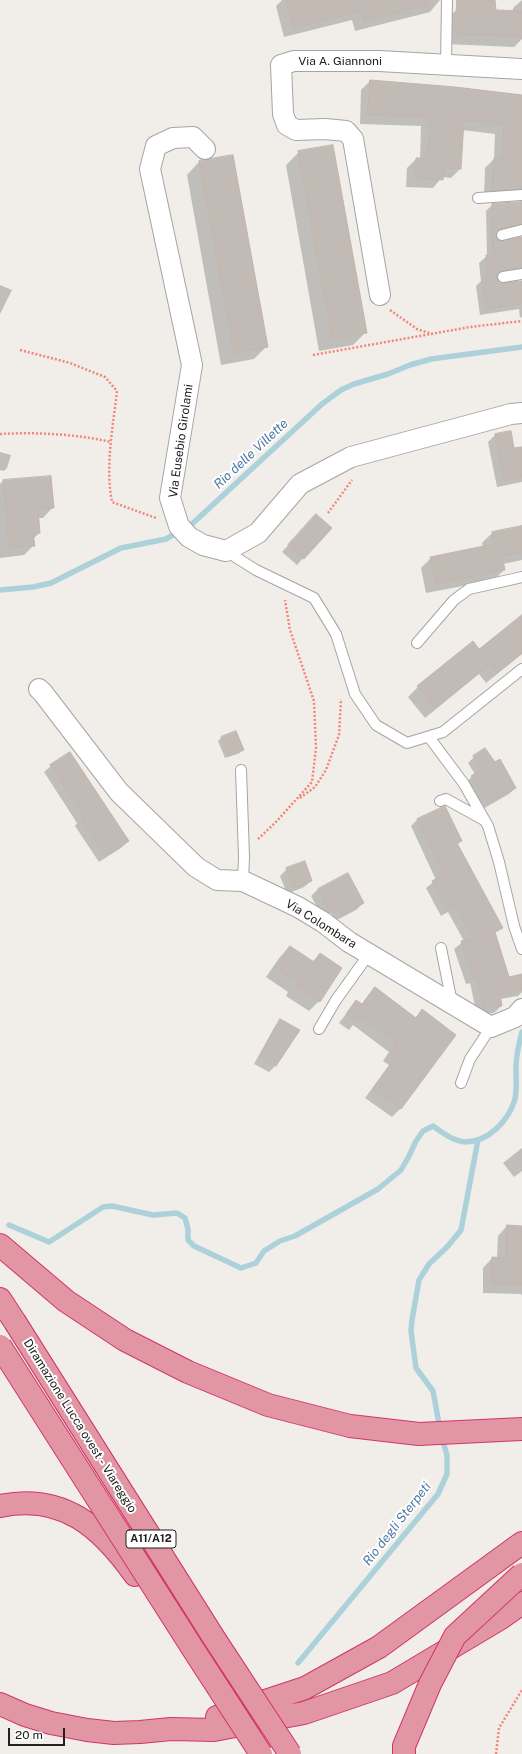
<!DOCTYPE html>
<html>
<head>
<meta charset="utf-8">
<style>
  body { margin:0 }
  #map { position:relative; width:522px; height:1754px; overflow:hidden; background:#f1eee9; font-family:"Public Sans",sans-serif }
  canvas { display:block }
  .scale { position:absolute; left:8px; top:1728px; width:57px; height:18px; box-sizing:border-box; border:2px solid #212121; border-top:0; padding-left:5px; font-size:12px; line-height:14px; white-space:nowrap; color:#212121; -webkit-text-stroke:3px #fff; paint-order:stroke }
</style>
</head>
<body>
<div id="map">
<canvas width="522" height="1754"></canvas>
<div class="scale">20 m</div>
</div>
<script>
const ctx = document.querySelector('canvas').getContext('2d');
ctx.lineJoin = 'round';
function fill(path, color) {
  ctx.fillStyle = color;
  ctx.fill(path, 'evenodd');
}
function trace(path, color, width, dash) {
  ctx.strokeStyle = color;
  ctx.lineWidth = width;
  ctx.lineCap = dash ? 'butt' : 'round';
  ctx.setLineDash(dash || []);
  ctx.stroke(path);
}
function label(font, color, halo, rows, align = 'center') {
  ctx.font = font + ' "Public Sans",sans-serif';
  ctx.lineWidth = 4;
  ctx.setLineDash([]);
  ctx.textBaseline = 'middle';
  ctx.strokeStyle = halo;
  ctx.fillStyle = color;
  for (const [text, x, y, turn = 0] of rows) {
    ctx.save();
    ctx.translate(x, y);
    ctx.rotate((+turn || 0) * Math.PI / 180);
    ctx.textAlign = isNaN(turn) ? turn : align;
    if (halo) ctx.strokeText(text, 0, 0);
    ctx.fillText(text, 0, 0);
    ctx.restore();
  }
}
const shadow = new Path2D(`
  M282,0h158l-10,12 -75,19 -3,-11 -68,17 -8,-31z
  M522,0v39l-8,8 -68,-3 1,-25 10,-10 56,3v-4z
  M370,81l152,14v99l-38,5 1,-31 9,-9 1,-25 -33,-4 -2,39 -9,9 -9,-1 -9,11 -27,-1 1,-19 9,-9h4l1,-33 -61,-2 1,-34z
  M299,152l67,180 -13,13 -34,6 -33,-186z
  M199,162l68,184 -13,13 -33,6 -34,-190z
  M522,203v27h-8l-19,4 4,8 23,-4v42l-2,-4 -6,-2 -18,3 2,5 6,2 18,-2v35l-2,1 -1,-9 -39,6 -4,-29 5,-5 -2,-18 8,-7 -1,-45 7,-7z
  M0,285l12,5 -12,24z
  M510,432l4,17 8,-1v34l-25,5 -9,-45 7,-7z
  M0,452l11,3 -4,13 -3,3 -4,-1z
  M3,481l50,26 -10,11h-5l1,15 -6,6 1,6 -10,10 -24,3v-74z
  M309,522l21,6 -33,37 -15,-13z
  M522,527v33l-19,4 1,6 -10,10 -68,13 -5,-25 10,-10 52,-11 -1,-4 10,-10z
  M522,616v38l-36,29 -7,-9 -54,44 -17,-21 10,-10 61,-37z
  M221,738l22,11 -3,4 -15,5 -7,-17z
  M474,757l21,6 20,25 -6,6 -28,16 -16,-27 10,-9 -7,-11z
  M51,766l77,75 -7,7 -22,14 -24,-36 2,-3 -33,-51z
  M417,820l44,21 -4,4 51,133 14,-3v17l-4,4 -18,3 1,7 -7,7 -17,2 -7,-32 -4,1 -12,-35 10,-8 -16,-29 -7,4 -15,-28 10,-8 -25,-54z
  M287,869l24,12 -7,6 -17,7 -7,-18z
  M318,889l45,14 -7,7 -21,11 -4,-8 -8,5 -12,-22z
  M290,947l22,15 8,-8 -1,47 -10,10 -23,-15 2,-4 -22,-15 14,-20z
  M375,988l40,30 7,-7 33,24 -55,74 -8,8 -27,-19 24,-33 -6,-4 6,-9 -36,-27 -4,5 -10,-7 17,-22 5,4z
  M280,1021l-4,44 -7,7 -15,-8 20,-36z
  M522,1148v23l-8,6 -11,-14z
  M507,1226l15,1v69l-1,-2 -38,-1v-25l9,-10 5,1 1,-23z`);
const stream = new Path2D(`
  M0,590l33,-3 18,-4 70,-35 45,-9 26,-15 130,-120 19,-14 13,-6 34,-10 22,-9 21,-6 91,-12
  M9,1225l40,17 54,-35 9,-1 41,9 24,-2 8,5 3,11v11l6,6 47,22 15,-5 8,-12 16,-10 15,-5 83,-47 23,-19 8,-14 7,-15 7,-10 10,-5c10,7 20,15 32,16 24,0 44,-22 50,-43 2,-10 1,-21 1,-31 0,-12 3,-25 6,-36
  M440,1429l-7,-38 -17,-23 -5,-37 1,-11 7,-40 10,-16 19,-18 13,-16 17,-90
  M298,1663l140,-169 9,-20v-19l-5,-17`);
const building = new Path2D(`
  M286,0h141l1,5 -64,16 -2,-10 -68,17z
  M457,0h38l1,10 26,1v26l-66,-3z
  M370,80l85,7 67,8v94l-30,2 2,-33h8l2,-33 -40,-5 -3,49 -17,-1 -1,12 -28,-2 1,-20h12l2,-41 -62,-2z
  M333,145l34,188 -35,6 -34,-188z
  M233,155l35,192 -34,6 -35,-192z
  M522,202v22l-22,5 -3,2 -1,5 5,5 21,-4v31l-20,3 -3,1 -2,6 4,5 21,-2v23l-36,5 -4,-30 5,-1 -1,-23h7l-1,-51z
  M511,431l3,17 8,-1v30l-18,4 -9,-47z
  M51,476l3,32 -16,1 2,24 -7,1 2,12 -26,2 -6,-68z
  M316,514l16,14 -28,31 -16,-14z
  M522,526v26l-20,4 3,14 -69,14 -6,-27 64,-13 -2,-12z
  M522,615v38l-25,20 -7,-9 -55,44 -18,-22 56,-45 6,8z
  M236,731l8,19 -15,6 -8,-19z
  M485,748l10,14 5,-3 16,29 -28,16 -17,-28 11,-7 -9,-13z
  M70,752l59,89 -23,15 -25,-38 3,-2 -34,-51z
  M445,806l17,35 -5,2 46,85 -8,4 14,45 13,-3v16l-22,4 2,12 -18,3 -7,-32 -4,1 -12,-37 12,-3 -18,-32 -7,4 -16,-29 12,-7 -27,-55z
  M305,861l7,20 -18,7 -8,-20z
  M348,873l16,30 -22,12 -4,-8 -8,5 -12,-23z
  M290,946l24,16 6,-9 22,15 -22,34 -25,-17 3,-3 -23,-15z
  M375,987l41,31 6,-9 34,26 -55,74 -28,-20 23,-32 -6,-5 7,-9 -35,-26 -4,5 -12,-8 10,-14 6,4z
  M280,1019l20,11 -24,36 -16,-9z
  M507,1225l15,1v59l-31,-1 1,-27 14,1z`);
const path = new Path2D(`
  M390,310l27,19 15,5
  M20,350l50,13 35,14 12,14c-4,36 -12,75 -5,111l44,16
  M313,355l157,-28 52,-6
  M0,434c36,-2 76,0 111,8
  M328,513l24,-33
  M300,798l15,-11 11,-17 13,-35 2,-36
  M258,839l17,-16 37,-41 4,-34 -2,-47 -24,-71 -5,-30
  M496,1754l3,-26 23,-38`);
const service = new Path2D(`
  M446,66l1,-66
  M478,198l44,-3
  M502,235l20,-5
  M503,277l19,-3
  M226,551l30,19 58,28 22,36 19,60 21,31 31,18 36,-11 79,-63
  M417,643l37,-43 15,-11 53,-12
  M429,737l35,47 24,42 11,36 15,64 8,23
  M241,770l3,87 -1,24
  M440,801l6,-2 38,21
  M441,948l11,55
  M319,1029l17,-29 33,-46
  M461,1083l9,-24 21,-32`);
const minor = new Path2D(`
  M205,149l-12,-12 -20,1 -17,8 -6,23 42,196 -22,133 9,28 10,11 14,8 23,6 32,-18 42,-49 51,-27 160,-43 11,-1
  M380,295l-27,-156 -7,-8 -21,-2 -29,1 -9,-5 -4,-11 -2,-49 13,-4h85l143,8
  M39,689l4,4 76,99 77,75 21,13 26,1 55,26 25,15 26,20 142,85 24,-10 7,-8`);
const motorway = new Path2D(`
  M0,1245l66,56 59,39 63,32 80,33 82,21 69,8 103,-5
  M0,1299l15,23
  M0,1506c63,-13 101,21 135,69
  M0,1704l25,11 26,8 36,7 27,3 26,-1 31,-3 43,1 90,-17 88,-30 109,-65 21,-15
  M217,1717l88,-29 74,-41 143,-104`);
const motorwayBridge = new Path2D(`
  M15,1322l199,316 76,116
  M0,1346l193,303 68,105
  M404,1754v-8l26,-62 25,-48 67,-62`);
const shields = [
  [151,1539,50]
];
const shieldNames = [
  ["A11/A12",151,1539]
];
const streetNames = [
  ["Via A. Giannoni",340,61],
  ["Via Eusebio Girolami",181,441,-82],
  ["Via Colombara",321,924,32],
  ["Diramazione Lucca ovest - Viareggio",80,1426,58]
];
const waterNames = [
  ["Rio delle Villette",251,454,-43],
  ["Rio degli Sterpeti",397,1524,-52]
];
fill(shadow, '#0003');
trace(stream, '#acd1db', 5.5);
fill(building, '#c1bab5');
trace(building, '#c2b5ac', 1);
trace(service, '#a5a5a5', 12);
trace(minor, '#a5a5a5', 22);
trace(motorway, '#d13469', 24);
trace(path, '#f18679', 2.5, [2, 2]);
trace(service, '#fff', 10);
trace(minor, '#fff', 20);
trace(motorway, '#e296a4', 22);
trace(motorwayBridge, '#d13469', 24, []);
trace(motorwayBridge, '#e296a4', 22);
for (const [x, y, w] of shields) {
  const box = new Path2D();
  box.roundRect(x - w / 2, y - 9, w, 18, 3);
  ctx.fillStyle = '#fff';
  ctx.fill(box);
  trace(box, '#212121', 1);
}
label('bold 11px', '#212121', null, shieldNames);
label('12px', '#212121', '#fff', streetNames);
label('italic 13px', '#4f7aa4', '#fff', waterNames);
</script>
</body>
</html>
